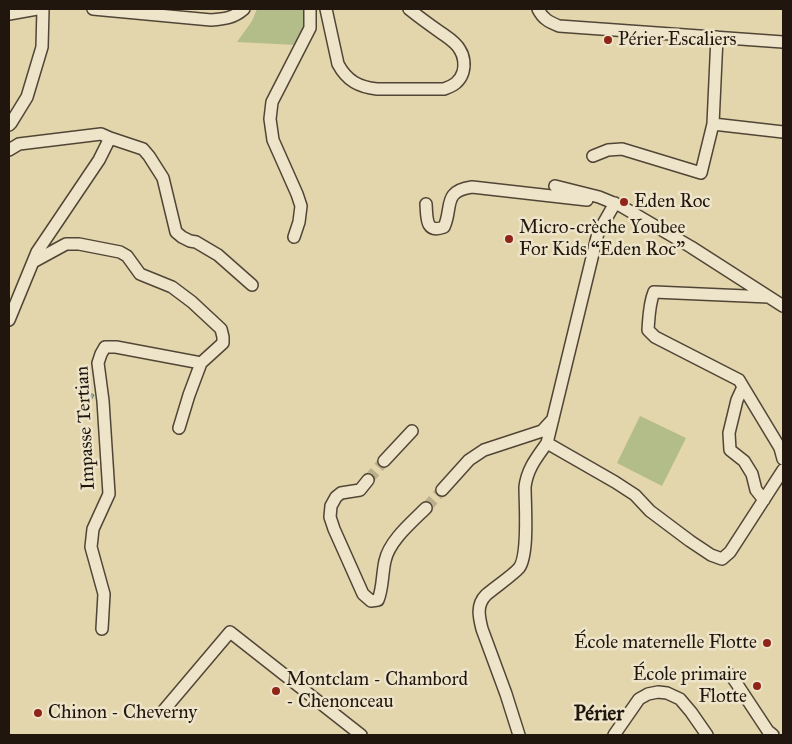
<!DOCTYPE html>
<html>
<head>
<meta charset="utf-8">
<style>
  body { margin:0 }
  #map { position:relative; width:792px; height:744px; overflow:hidden; background:#e3d5ac; font-family:"IM FELL Great Primer",serif }
  canvas { display:block }
  .frame { position:absolute; inset:0; border:10px solid #20160e; pointer-events:none }
</style>
</head>
<body>
<div id="map">
<canvas width="792" height="744"></canvas>
<div class="frame"></div>
</div>
<script>
const ctx = document.querySelector('canvas').getContext('2d');
ctx.lineJoin = 'round';
function fill(path, color) {
  ctx.fillStyle = color;
  ctx.fill(path, 'evenodd');
}
function trace(path, color, width, dash) {
  ctx.strokeStyle = color;
  ctx.lineWidth = width;
  ctx.lineCap = dash ? 'butt' : 'round';
  ctx.setLineDash(dash || []);
  ctx.stroke(path);
}
function label(font, color, halo, rows, align = 'center') {
  ctx.font = font + ' "IM FELL Great Primer",serif';
  ctx.lineWidth = 5;
  ctx.setLineDash([]);
  ctx.textBaseline = 'middle';
  ctx.strokeStyle = halo;
  ctx.fillStyle = color;
  for (const [text, x, y, turn = 0] of rows) {
    ctx.save();
    ctx.translate(x, y);
    ctx.rotate((+turn || 0) * Math.PI / 180);
    ctx.textAlign = isNaN(turn) ? turn : align;
    if (halo) ctx.strokeText(text, 0, 0);
    ctx.fillText(text, 0, 0);
    ctx.restore();
  }
}
const green = new Path2D(`
  M257,9h50l-1,18 -9,18 -60,-3 15,-21z
  M640,416l46,22 -24,48 -45,-23z`);
const water = new Path2D(`
  M82,389l12,6 -4,7 -12,-6z`);
const minorTunnel = new Path2D(`
  M368,480l16,-19
  M426,508l16,-18`);
const minor = new Path2D(`
  M93,9l118,11c13,-1 23,-2 33,-11
  M326,9l12,55c9,17 21,23 39,25h67c9,-3 16,-7 19,-17 2,-7 1,-16 -3,-22 -4,-8 -13,-13 -20,-18 -10,-7 -21,-15 -31,-23
  M538,9c5,10 11,13 21,17l224,16
  M9,14l28,-5
  M717,37l-4,87 70,8
  M9,125l2,-2 16,-26 15,-50 1,-38
  M110,138l33,11 6,7 14,22 13,54 6,5 8,4 6,1 22,13 34,30
  M9,150l10,-6 82,-10 9,4 -11,22 -62,92 -28,68
  M593,156l15,-6 14,-1 79,24 12,-49
  M555,186l44,11 22,9 70,41 92,59
  M426,204c1,13 -1,30 18,23 9,-19 -2,-36 28,-40l115,13
  M294,237l5,-15 2,-16 -4,-12 -24,-54 -3,-21 2,-17 38,-74v-19
  M33,262l33,-18h13l41,8 7,4 13,18 32,13 20,15 29,27 2,8v6l-22,20 -12,32 -10,33
  M769,297l-115,-5c-5,12 -5,25 -6,38l7,7 84,43 41,68 3,11
  M743,387l-6,13 -8,33 1,17 14,11 8,13 4,16 8,10
  M547,443l68,39 20,13 15,16 40,30 21,14 11,4 8,-7 53,-82
  M384,461l28,-30
  M368,480l-8,10 -19,3 -5,4 -5,9 -1,11 4,12 29,65 8,7 7,-1c5,-12 4,-26 7,-39 4,-20 27,-39 41,-53
  M442,490l27,-30 15,-10 58,-19 11,-12
  M102,629l2,-35 -13,-47 2,-18 16,-35 -6,-93 -5,-38 3,-9 4,-7h11l85,16
  M731,675l37,56 5,4
  M164,710l66,-78 131,103
  M519,735l-13,-41 -24,-65c-3,-12 -6,-24 4,-34 8,-7 27,-20 33,-27 10,-13 6,-63 6,-81 2,-18 12,-30 22,-44l51,-210 17,-30
  M614,735l25,-36 9,-5 10,-2 9,1 13,6 11,13 16,23`);
const markers = [
  [608,40,5,"#8f2418"],
  [624,202,5,"#8f2418"],
  [509,239,5,"#8f2418"],
  [767,643,5,"#8f2418"],
  [757,686,5,"#8f2418"],
  [276,691,5,"#8f2418"],
  [38,713,5,"#8f2418"]
];
const poiNames = [
  ["Périer Escaliers",618,40],
  ["Eden Roc",634,202],
  ["Micro-crèche Youbee",519,228],
  ["For Kids “Eden Roc”",519,250],
  ["École maternelle Flotte",757,643,"right"],
  ["École primaire",747,675,"right"],
  ["Flotte",747,697,"right"],
  ["Montclam - Chambord",286,680],
  ["- Chenonceau",286,702],
  ["Chinon - Cheverny",48,713]
];
const streetNames = [
  ["Impasse Tertian",86,428,-93]
];
const quarterNames = [
  ["Périer",599,715]
];
fill(green, '#b3bd8a');
fill(water, '#99b6b4');
trace(water, '#697672', 1);
trace(minorTunnel, '#bcaf8c', 11, [11, 5.5]);
trace(minor, '#514636', 14);
trace(minor, '#ede4c9', 11);
for (const [x, y, r, color] of markers) {
  const dot = new Path2D();
  dot.arc(x, y, r, 0, 2 * Math.PI);
  ctx.fillStyle = color;
  ctx.fill(dot);
  trace(dot, '#ede4c9', 2);
}
label('19px', '#20160e', '#ede4c9', poiNames, 'left');
label('19px', '#20160e', '#ede4c9', streetNames);
label('bold 21px', '#20160e', '#ede4c9', quarterNames);
</script>
</body>
</html>
